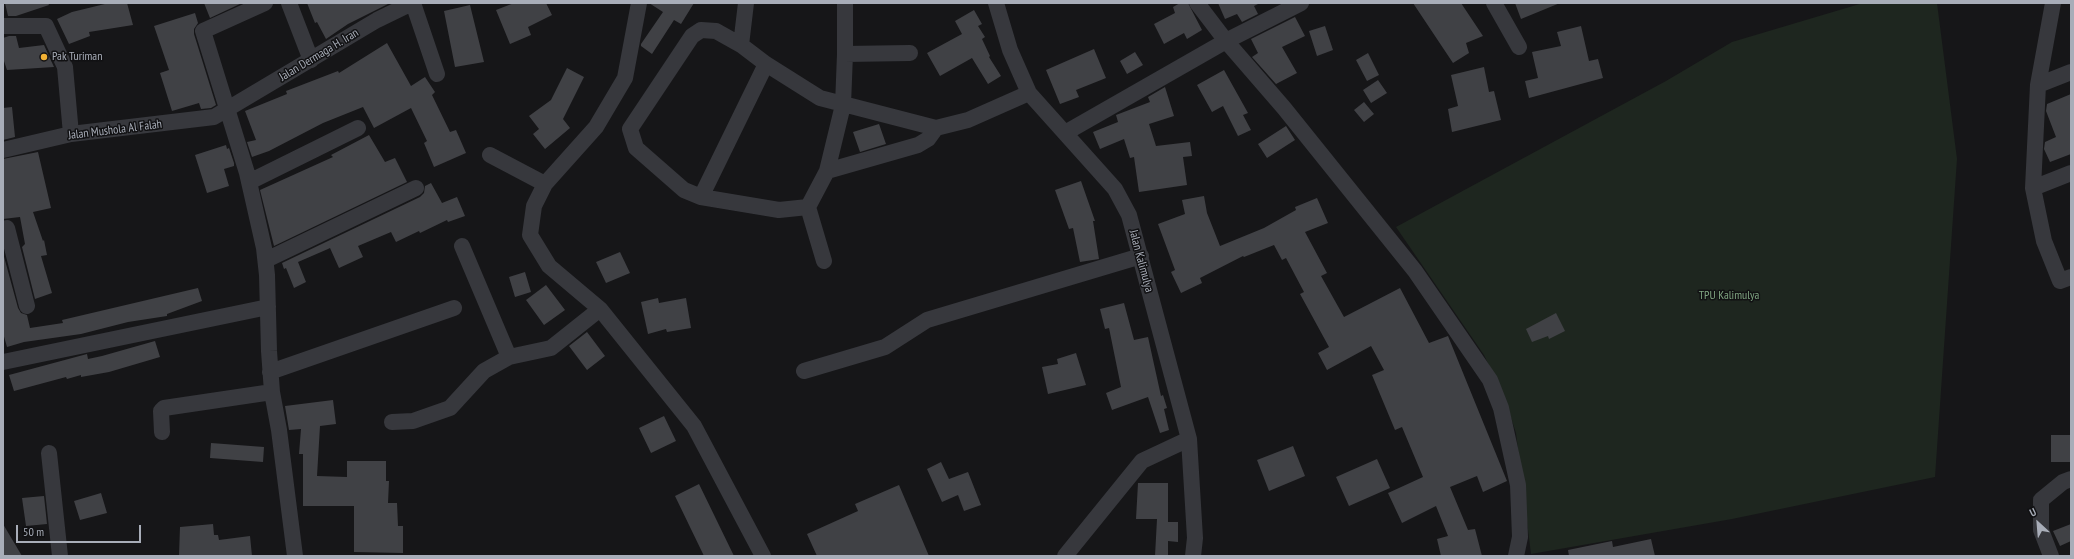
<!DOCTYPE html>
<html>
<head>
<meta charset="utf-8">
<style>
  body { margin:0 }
  #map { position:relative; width:2074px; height:559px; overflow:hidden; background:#161618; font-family:"PT Sans Narrow",sans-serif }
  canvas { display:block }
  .frame { position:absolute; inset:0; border:4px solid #a8adb8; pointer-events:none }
  .north { position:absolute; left:2018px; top:503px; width:40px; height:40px; -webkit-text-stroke:3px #111113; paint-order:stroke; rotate:334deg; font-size:11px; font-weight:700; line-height:16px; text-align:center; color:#a8adb8 }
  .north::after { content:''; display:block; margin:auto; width:14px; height:18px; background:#a8adb8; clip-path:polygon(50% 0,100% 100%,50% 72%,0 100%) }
  .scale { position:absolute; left:16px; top:525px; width:125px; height:18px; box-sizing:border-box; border:2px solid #a8adb8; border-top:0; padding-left:5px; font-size:12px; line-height:14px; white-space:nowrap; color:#a8adb8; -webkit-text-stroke:3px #111113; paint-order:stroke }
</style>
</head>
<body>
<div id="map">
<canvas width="2074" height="559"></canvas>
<div class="frame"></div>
<div class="north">U</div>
<div class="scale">50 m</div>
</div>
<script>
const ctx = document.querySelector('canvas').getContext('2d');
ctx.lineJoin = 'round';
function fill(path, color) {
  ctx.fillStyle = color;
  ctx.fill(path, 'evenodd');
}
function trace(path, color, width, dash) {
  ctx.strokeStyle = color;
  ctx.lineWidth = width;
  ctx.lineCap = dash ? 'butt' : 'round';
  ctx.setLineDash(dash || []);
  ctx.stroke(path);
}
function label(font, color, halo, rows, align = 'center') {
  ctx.font = font + ' "PT Sans Narrow",sans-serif';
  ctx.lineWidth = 3;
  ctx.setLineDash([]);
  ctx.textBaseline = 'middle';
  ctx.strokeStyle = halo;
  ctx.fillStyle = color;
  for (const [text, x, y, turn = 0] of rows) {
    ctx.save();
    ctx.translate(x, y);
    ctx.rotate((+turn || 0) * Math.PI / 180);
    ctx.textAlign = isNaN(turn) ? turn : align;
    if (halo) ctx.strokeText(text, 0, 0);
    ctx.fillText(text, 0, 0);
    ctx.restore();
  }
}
const green = new Path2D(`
  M1863,3h74l20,156 -22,318 -203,42 -201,35 -15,-121 -11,-34 -21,-44 -88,-128 270,-146 66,-39z`);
const building = new Path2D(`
  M5,3h43l1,2 -33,11h-8z
  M109,3h18l6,22 -44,7 1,4 -21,8 -12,-25 15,-7z
  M204,3h38l-32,15z
  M307,3h83l-42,21 -22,15 -9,-17 -2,1z
  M514,3h32l6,12 -24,12 3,8 -21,9 -14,-34z
  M649,3h45l-13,21 -7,-4 -22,34 -11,-8v-2l22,-32z
  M1180,3h8l14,27 -15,9 -3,-6 -20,11 -10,-20 21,-11 -2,-6z
  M1218,3h42l-6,3 4,8 -16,8 -5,-8 -12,5z
  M1413,3h48l22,33 -17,7 3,10 -16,10z
  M1515,3h45l-39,16z
  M470,5l14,57 -29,5 -11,-56z
  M974,10l8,14 -4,2 7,11 -3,2 8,17 -1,1 12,19 -13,8 -16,-26 -32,18 -13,-23 35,-19 -7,-13z
  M195,13l3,10 -4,6v5l22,71 -5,3 -10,1 -2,-6 -27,8 -12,-38 9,-3 -15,-44z
  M1295,17l10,19 -23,11 15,26 -21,11 -24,-27 6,-4 -7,-14z
  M1325,26l8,24 -16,6 -8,-25z
  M1581,26l8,35 9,-2 5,19 -74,20 -4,-17 13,-3 -6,-26 29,-6 -4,-14z
  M9,36h7l3,12 25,-3 10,22 -47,3 -4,-12v-20z
  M387,43l24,43 14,-9 10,15 -3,3 18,37 6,-2 10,23 -32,14 -10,-24 3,-2 -16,-33 -37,20 -11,-21 -40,16 -54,28 -17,6 -5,-15 9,-2 -11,-29 42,-17 -1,-3 52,-20 1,2z
  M1094,49l12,29 -30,12 3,7 -19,7 -14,-34z
  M1135,52l8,13 -16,9 -7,-13z
  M1368,53l11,22 -12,6 -11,-21z
  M1484,67l5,25 5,-1 7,29 -49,12 -4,-23 10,-3 -7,-31z
  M567,68l17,9 -21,42 7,9 -25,21 -12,-15 6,-5 -10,-13 22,-16z
  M1224,70l24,43 -5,2 8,15 -13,6 -15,-30 -11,6 -15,-27z
  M1378,80l9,13 -16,10 -8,-13z
  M1165,87l9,29 -25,8 7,22 34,-4 2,14 -9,1 4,28 -48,7 -5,-35 -4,1 -6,-19 -24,10 -7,-17 25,-10 -2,-7 34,-13 -2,-5z
  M2071,94v60l-21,8 -6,-13 1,-7 11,-5 -10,-26 1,-7z
  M1364,102l10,12 -10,8 -10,-12z
  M12,107l3,30 -12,3v-32z
  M879,124l7,20 -26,8 -7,-20z
  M1286,126l9,14 -28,18 -9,-14z
  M369,135l16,27 10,-4 12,24 -133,64 -14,-56 73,-33 -2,-2z
  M226,145l1,4 2,-1 5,15v3l-10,3 5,17 -22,7 -12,-38z
  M38,152l13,56 -18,4 10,29 1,-1 3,15 -6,1 11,37 -17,6 -13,-52 3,-3 -5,-27 -17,2v-60z
  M1081,181l14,40h-2l6,38 -19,3 -7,-34 -4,1 -14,-39z
  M431,183l11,20 15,-6 8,19 -17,6 -1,-2 -27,13 -1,-2 -23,11 -5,-10 -33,14 5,11 -24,11 -9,-20 -2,1 -30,13 8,20 -12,6 -8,-20 -2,1 -2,-6 138,-66 4,-4 1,-7z
  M1204,196l3,17 13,33 44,-18 32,-18 -1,-3 22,-9 11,25 -23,9 22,41 -6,3 23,41 56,-29 29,55 19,-7 59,145 -24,11 -6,-16 -27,11 18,43 7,-1 7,27h-41l-4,-17 11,-3 -12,-30 -34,17 -14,-30 35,-16 -21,-50 -7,3 -23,-55 12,-5 -13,-24 -44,24 -9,-17 11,-6 -29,-53 4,-2 -18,-34 -4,2 -8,-15 -30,12 -1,-1 -43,22 2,5 -21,10 -10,-21 4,-2 -17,-46 27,-10 -3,-14z
  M620,252l10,21 -24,10 -10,-21z
  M3,253l15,55 3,5 6,2 3,13 33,-5 -1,-3 136,-32 4,13 -35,13v2l-39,6 -47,12 -57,8 -17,5 -4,-14z
  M525,272l6,20 -16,5 -6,-20z
  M546,285l19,25 -21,15 -18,-25z
  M658,298l1,5 27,-5 5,30 -24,4 -1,-3 -18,5 -7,-32z
  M1124,303l10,37 14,-3 13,59 2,-1 4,13 -3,1 5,21 -9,3 -12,-36 -36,13 -6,-17 15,-6 -12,-59 -4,1 -5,-20z
  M1556,313l9,18 -16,8 -1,-3 -16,6 -6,-13z
  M587,332l18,24 -18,14 -18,-24z
  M155,341l5,16 -51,15 -28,5v-2l-14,4 -1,-2 -52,14 -5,-16 78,-21 1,5 14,-3z
  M1076,353l10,32 -38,9 -6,-27 16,-3 -1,-5z
  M333,400l3,24 -16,2 -3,50 30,1v-16h39v20h3l-1,22h9l1,23h5v27l-49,-1v-46h-51v-52h-4l2,-25 -12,1 -4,-24z
  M664,416l12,25 -25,12 -12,-25z
  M2051,435h20v27h-20z
  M211,443l53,4 -1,15 -53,-4z
  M1293,446l12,30 -36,15 -12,-31z
  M1377,459l13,29 -41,18 -13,-29z
  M941,462l8,17 19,-7 13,33 -17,6 -6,-16 -16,7 -15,-33z
  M1138,483h30v39h10v20l-10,-1v15h-13l2,-37h-21z
  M699,484l35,72h-30l-29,-60z
  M899,485l30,71h-112l-10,-22 51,-23 -3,-7z
  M101,493l6,20 -27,7 -6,-19z
  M44,496l3,28 -21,2 -4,-28z
  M3,524l19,32h-19z
  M213,524l1,11h4l1,5 31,-4 2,20h-73l1,-29z
  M2071,524v17l-11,5 -7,-15z
  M1651,539l4,17h-86l-1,-6 44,-9 1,6z`);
const minor = new Path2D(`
  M265,3l-62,28 44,142 17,75 3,27 2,76 3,41 7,38 16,126
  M289,3l22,57
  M413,3l24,71
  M639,3l-14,75 -29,49 -51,57 -11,22 -4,29 19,31 51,43 94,117 69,130
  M845,3v51l-2,51 -16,66 -19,36 -29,3 -78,-13 -17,-7 -48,-42 -6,-19 62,-93 9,-6 15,1 25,14 25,19 54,34 116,30 32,-8 61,-27
  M996,3l14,47 19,43 86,96 14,26 60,224 6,99 -2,18
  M1197,3l29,38 58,67 131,163 75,109 11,28 17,77 2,52 -4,19
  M1494,3l25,44
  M2053,3l-15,82 -5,103 11,53 16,40 11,-4
  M3,26h43l19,41 6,67
  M741,45l5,-42
  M845,54l65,-1
  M2038,85l33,-13
  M1065,133l161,-92 75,-38
  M3,150l68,-16 143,-17 163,-97 35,-17
  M490,155l55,29
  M827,171l91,-26 10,-6 8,-11
  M249,182l109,-54
  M2033,188l38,-15
  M701,197l65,-133
  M808,207l16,54
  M3,229l4,-1 20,78
  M462,246l47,111
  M266,260l150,-72
  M3,362l265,-55
  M804,371l81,-24 42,-27 214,-64
  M270,372l184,-64
  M392,422l21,-1 37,-13 34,-37 25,-14 42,-9 49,-39
  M162,432l-1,-21 3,-3 108,-16
  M49,453l11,103
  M1065,556l77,-95 47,-22
  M2051,556l-10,-26v-30l22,-18 8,-3`);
const markers = [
  [44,57,4,"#f2b134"]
];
const streetNames = [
  ["Jalan Dermaga H. Iran",319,55,-31],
  ["Jalan Mushola Al Falah",115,130,-7],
  ["Jalan Kalimulya",1141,261,75]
];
const poiNames = [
  ["Pak Turiman",52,57]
];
const parkNames = [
  ["TPU Kalimulya",1729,296]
];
fill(green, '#1e261f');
fill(building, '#404145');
trace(minor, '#37383d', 16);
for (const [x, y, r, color] of markers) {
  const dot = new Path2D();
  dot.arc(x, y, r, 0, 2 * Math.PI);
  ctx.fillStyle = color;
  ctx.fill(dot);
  trace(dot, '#111113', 1.5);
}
label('12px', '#a8adb8', '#111113', streetNames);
label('12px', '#a8adb8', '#111113', poiNames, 'left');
label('12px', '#7fa381', '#111113', parkNames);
</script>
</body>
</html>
